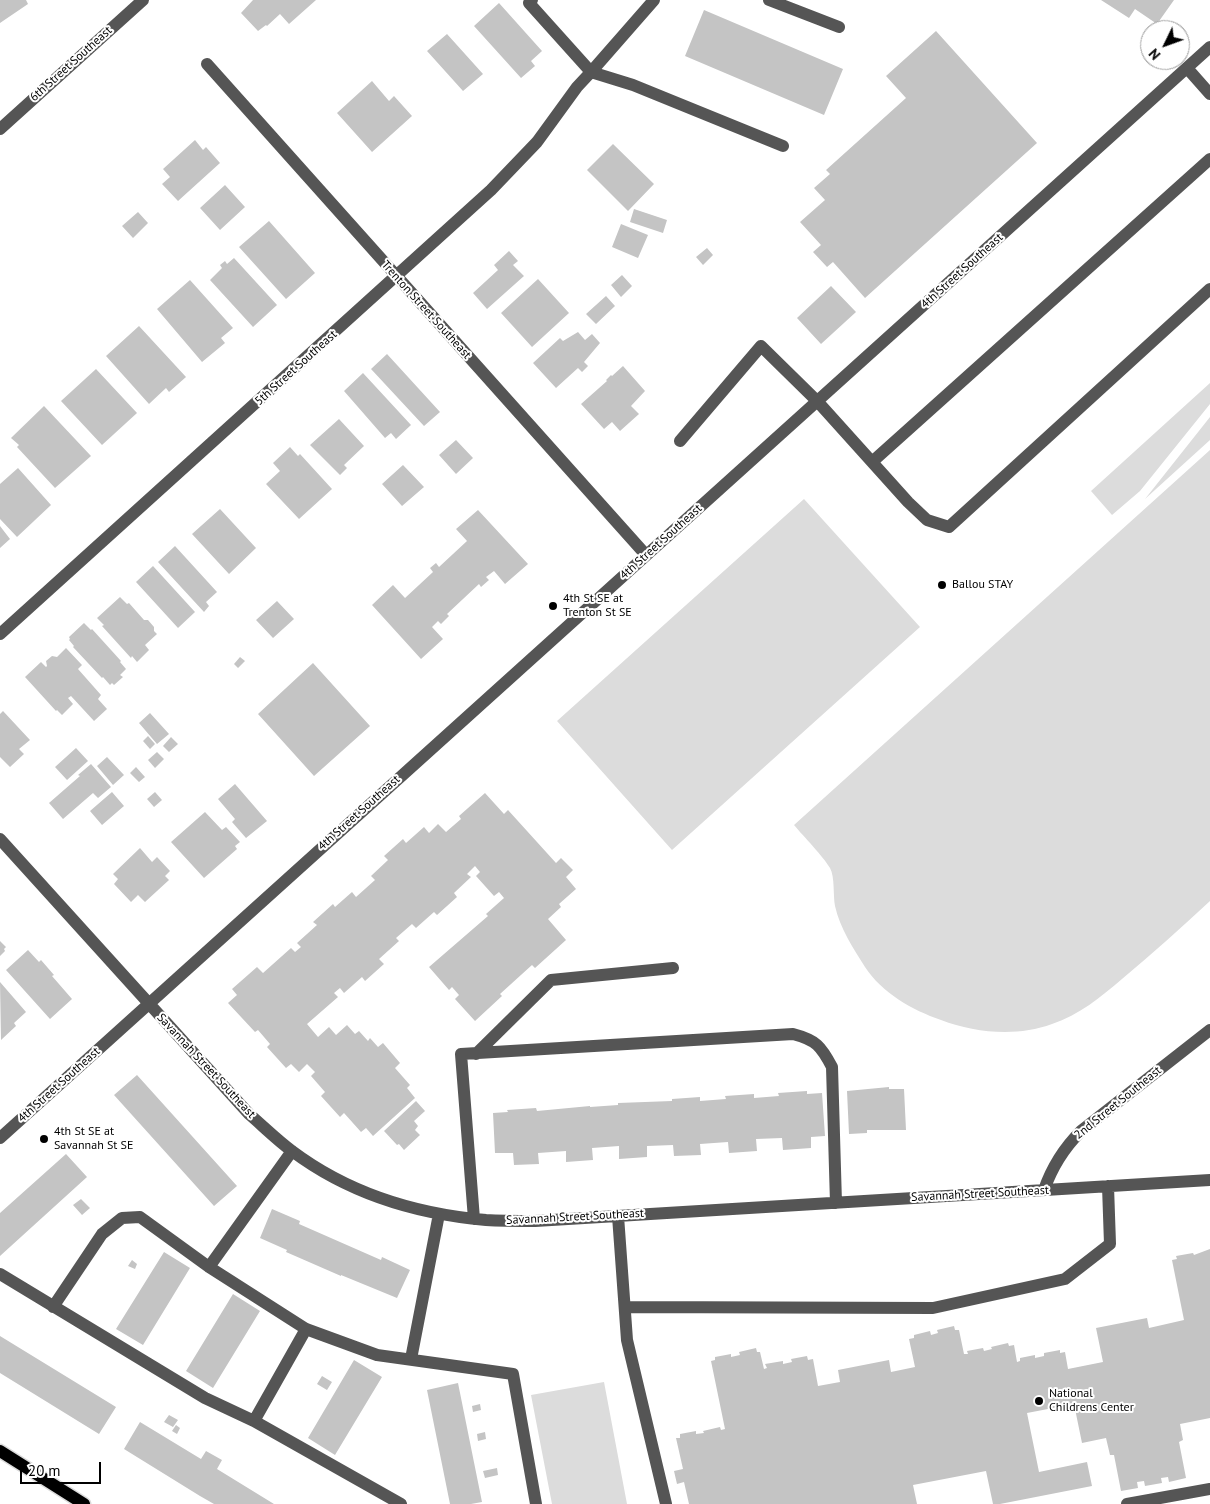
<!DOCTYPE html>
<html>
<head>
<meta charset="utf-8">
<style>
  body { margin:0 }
  #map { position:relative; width:1210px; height:1504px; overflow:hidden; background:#fff; font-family:"PT Sans",sans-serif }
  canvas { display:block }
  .north { position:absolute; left:1140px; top:20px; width:50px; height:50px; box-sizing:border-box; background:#fff; border:1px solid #999; border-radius:50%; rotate:228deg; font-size:14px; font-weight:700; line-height:20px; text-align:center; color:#000 }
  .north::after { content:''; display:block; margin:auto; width:18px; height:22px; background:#000; clip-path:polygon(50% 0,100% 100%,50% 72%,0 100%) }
  .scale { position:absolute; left:20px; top:1462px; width:81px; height:22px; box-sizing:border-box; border:2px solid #000; border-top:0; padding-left:6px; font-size:15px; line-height:18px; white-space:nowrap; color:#000; -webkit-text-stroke:4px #fff; paint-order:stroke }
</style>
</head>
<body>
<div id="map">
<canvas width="1210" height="1504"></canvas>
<div class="north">N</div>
<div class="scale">20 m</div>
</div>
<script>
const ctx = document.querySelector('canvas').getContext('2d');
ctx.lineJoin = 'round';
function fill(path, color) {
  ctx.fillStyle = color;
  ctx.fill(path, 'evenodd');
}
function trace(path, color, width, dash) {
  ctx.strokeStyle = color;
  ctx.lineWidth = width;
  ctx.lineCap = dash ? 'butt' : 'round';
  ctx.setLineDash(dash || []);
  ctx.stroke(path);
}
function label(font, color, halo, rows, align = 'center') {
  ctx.font = font + ' "PT Sans",sans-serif';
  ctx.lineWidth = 4;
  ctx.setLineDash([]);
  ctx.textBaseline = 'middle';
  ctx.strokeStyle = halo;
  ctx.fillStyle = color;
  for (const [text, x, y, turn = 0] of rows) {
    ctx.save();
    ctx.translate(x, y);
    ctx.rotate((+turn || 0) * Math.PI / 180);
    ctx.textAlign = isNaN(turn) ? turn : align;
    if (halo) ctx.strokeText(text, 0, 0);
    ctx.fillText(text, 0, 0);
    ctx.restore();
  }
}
const green = new Path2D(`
  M1210,383v21l-70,87 -28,24 -21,-24z
  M1210,417v23l-65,59z
  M1210,450v451c-29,27 -58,53 -88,78 -21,18 -43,36 -70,45 -35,13 -77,9 -111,-4 -29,-10 -59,-27 -76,-53 -12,-19 -25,-39 -30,-61 -2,-10 0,-29 -5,-38 -7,-12 -26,-31 -36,-43z
  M804,499l116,128 -248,223 -115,-129z
  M604,1382l23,122h-75l-21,-109z`);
const building = new Path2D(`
  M0,0h26l2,4 -28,19z
  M253,0h63l-27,24 -9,-10 -13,12 -1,-1 -8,6 -17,-18z
  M1101,0h73l-17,24 -22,-15 -6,9z
  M499,3l43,48 -11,10 4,5 -14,12 -47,-52z
  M704,10l139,59 -19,46 -139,-59z
  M936,31l101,112 -172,155 -32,-36 -6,5 -14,-15 8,-7 -21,-23 25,-22 -11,-12 16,-14 -4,-4 80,-72 -20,-22z
  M447,34l36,40 -20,17 -36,-40z
  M372,81l17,20 5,-5 18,20 -40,36 -35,-39z
  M195,140l8,10 3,-3 14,16 -42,38 -16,-17 8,-7 -7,-8z
  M613,144l41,40 -26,27 -41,-41z
  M225,185l20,22 -25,23 -20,-22z
  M634,209l33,11 -4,13 -33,-11z
  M138,212l10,11 -15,15 -11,-12z
  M269,221l46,52 -29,26 -47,-52z
  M621,224l27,11 -10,23 -26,-11z
  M707,248l6,7 -10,10 -7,-8z
  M509,251l9,10 -5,4 11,11 -37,33 -14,-16 25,-23 -4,-5z
  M234,258l43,47 -24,22 -43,-47 12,-12 -2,-3 5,-4 2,3z
  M622,275l10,11 -11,11 -10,-12z
  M538,279l31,34 -37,34 -31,-34z
  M190,280l43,48 -12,10 4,5 -23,19 -45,-53z
  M831,286l25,26 -35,32 -24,-26z
  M606,296l9,10 -19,18 -10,-10z
  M139,326l47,51 -17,15 -3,-4 -17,16 -43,-48z
  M578,332l7,8 7,-6 8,9 -16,19 4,4 -6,6 -4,-4 -22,20 -23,-25 27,-25 3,3z
  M387,354l53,58 -16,14 -53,-57z
  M623,366l22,25 -14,15 8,8 -19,17 -8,-9 -8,7 -23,-25 26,-23 -1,-1 5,-5 1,1z
  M96,369l41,44 -35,32 -41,-44z
  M363,373l48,52 -15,14 -5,-6 -6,5 -41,-47z
  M44,406l47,50 -36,32 -38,-41 2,-2 -8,-7z
  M339,419l25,27 -20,19 3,3 -7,7 -30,-30z
  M456,440l17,18 -17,16 -17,-19z
  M290,447l8,9 2,-2 32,35 -33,30 -33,-35 14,-13 -7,-8z
  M403,465l21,22 -22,19 -20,-22z
  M18,468l33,37 -34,32 -17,-18v-35z
  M220,509l36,39 -27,26 -37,-40z
  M478,510l50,54 -23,20 -11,-13 -8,6 3,3 -8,7 -2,-3 -32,30 2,2 -8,8 -3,-3 -6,6 11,12 -22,20 -49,-54 21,-20 12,13 28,-26 -3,-4 6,-5 3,4 28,-26 -11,-12z
  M0,526l10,13 -10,9z
  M175,546l42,46 -11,10 3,4 -5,6 -46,-50z
  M153,566l42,46 -17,16 -42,-46z
  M120,597l7,7 2,-1 15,17h4l6,7v4l3,3 -12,11 4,5 -12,12 -5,-6 -1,2 -29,-32 2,-1 -7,-7z
  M277,601l17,18 -21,19 -17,-18z
  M84,623l7,7 1,-1 29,32 -1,1 6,7 -6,6 3,2 -9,8 -2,-2 -2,2 -7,-8 -1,1 -29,-31 1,-1 -5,-6 1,-1 -1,-2z
  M66,648l16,17 -4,4 23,26 -3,4 9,10 -13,12 -23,-25 -3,2 5,6 -11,11 -5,-5 -1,1 -31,-34 16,-15 5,5 1,-1 -1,-5 6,-5 5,1z
  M240,657l5,4 -7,7 -4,-4z
  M313,663l57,63 -56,50 -56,-62z
  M3,711l27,29 -11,9 5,5 -14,13 -10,-10v-43z
  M150,713l19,21 -12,10 -18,-21z
  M148,736l7,8 -5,5 -7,-8z
  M171,737l7,7 -9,8 -6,-6z
  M76,748l12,13 -21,19 -12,-13z
  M157,752l7,7 -9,9 -7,-8z
  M107,757l17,18 -11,10 -16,-19z
  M91,764l20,23 -13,11 -5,-5 -30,26 -14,-16 31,-27 -2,-1z
  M136,767l9,10 -6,5 -9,-9z
  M235,784l32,37 -21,17 -14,-16 3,-3 -17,-20z
  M112,792l12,14 -22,19 -12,-14z
  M155,792l7,8 -8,7 -7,-8z
  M485,793l19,21 4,-4 48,53 5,-5 12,12 -7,7 10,12 -17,15 2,3 -13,12 18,21 -31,28 -3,-3 -32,29 2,2 -27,25 -20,-22 4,-4 -7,-8 -3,3 -20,-23 59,-51 -2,-2 18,-16 -5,-6 -5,4 -18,-20 4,-4 -5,-6 -8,8 4,3 -17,16 3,4 -20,18 -3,-3 -18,16 -4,-4 -16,14 3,3 -20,18 5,5 -19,17 -3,-4 -18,16 -4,-5 -6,5 4,4 -31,27 11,13 11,-10 7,8 11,-10 8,9 4,-3 9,10 2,-3 8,9 5,-4 17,20 -5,5 15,17 -3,3 8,10 -42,38 -7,-8 -5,4 -17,-19 -4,4 -19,-21 4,-4 -14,-16 4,-4 -8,-8 -8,8 -8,-8 -5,4 -19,-21 3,-3 -12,-14 -3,2 -27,-29 9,-8 -5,-6 25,-22 6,6 28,-25 4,4 6,-5 -4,-4 20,-18 -4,-3 20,-18 2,3 17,-15 4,5 19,-17 -4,-4 17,-16 -4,-4 19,-17 3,4 18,-16 5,6 9,-9 8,8 15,-13 -2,-3z
  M205,812l17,18 4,-3 14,15 -5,4 2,3 -33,29 -33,-36z
  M140,848l12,14 5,-5 13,14 -5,5 4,4 -24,22 -7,-7 -7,7 -17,-18 4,-5 -5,-5z
  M0,941l6,6 -2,2 1,2 -5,5z
  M28,950l11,12 2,-2 13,15 -2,1 20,23 -22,20 -44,-49z
  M0,982l26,30 -12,11 2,3 -15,14z
  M137,1075l100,111 -23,20 -100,-111z
  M889,1087v2h15l2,41h-39v3l-18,1 -2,-43z
  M807,1091v3l15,-1 3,43 -14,1v11l-28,2 -1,-12 -26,1 1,12 -28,2 -1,-11 -28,2 1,11 -27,1 -1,-11 -26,1v11l-28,2v-13l-27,2 1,12 -27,2v-11l-28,2 1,11 -25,1 -1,-12h-18l-2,-40 15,-1 -1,-2 29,-2 1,3 53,-5v1l28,-2v-2l54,-2v-2l28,-2v4l26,-2 -1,-3 29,-2v4l25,-2 -1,-3z
  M416,1101l9,10 -11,10 4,5 -3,4 5,5 -16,15 -5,-6 -2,1 -13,-14z
  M66,1154l21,23 -87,79v-43z
  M81,1199l9,9 -8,7 -9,-10z
  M272,1209l28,12 -1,3 82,36 1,-3 28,13 -13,28 -56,-23v1l-55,-24 1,-2 -27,-12z
  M1210,1249v169l-30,6 3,16 -4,2 7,36 -17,4 -1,-5 -7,1 1,5 -17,3 -1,-5 -7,1 1,6 -17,3 -7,-36h-4l-4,-17 -24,5 -8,-39 -47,9 12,59 48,-10 5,24 -92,18h-7l-7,-33 -73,14 4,19h-228l-5,-22 -7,2 -3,-13 9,-2 -7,-31h4v-4l16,-3v3l8,-1 -1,-2 17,-4 1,3 4,-1 -14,-68 4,-1v-3l16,-3v3l9,-2 -1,-3 17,-4 1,4h3l4,17 3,-1 -2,-4 18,-3v3l9,-2 -1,-3 16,-3 1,4 5,-1 5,27 22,-4 -2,-12 51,-10 2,12 24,-5 -6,-28 5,-1v-3l16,-4 1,4 7,-2 -1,-3 17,-4 1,4h4l5,24h4l-1,-3 16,-3 1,3 8,-2 -1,-2 17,-4 1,3 5,-1 3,17 3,-1v-3l15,-3v3l9,-2v-3l16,-3v3l5,-1 3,17 35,-7 -7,-34 51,-10 2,10 35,-8 -12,-60 5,-1 -1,-3 17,-3 1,2z
  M164,1252l26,16 -47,77 -27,-16z
  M132,1260l5,4 -2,5 -7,-3z
  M233,1294l27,17 -47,77 -27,-17z
  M0,1336l116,71 -17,27 -99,-61z
  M354,1360l28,17 -47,78 -27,-17z
  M322,1376l10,6 -5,8 -10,-6z
  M458,1383l24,119 -11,2h-21l-23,-114z
  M480,1404l1,6 -8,2 -1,-6z
  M169,1415l9,5 -5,7 -9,-5z
  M140,1422l61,37 5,-8 16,9 -5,9 57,35h-60l-14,-8 -76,-47z
  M176,1425l4,3 -3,6 -5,-3z
  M485,1432l1,7 -8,2 -1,-7z
  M497,1468l1,7 -13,3 -2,-7z`);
const minor = new Path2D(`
  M654,0l-63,72 42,13 150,61
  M769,0l70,27
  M207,64l439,491
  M1187,68l23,26
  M0,129l143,-129
  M680,441l81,-95 57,56 90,100 19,18 22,7 261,-238
  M872,462l338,-303
  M0,634l491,-444 46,-48 40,-55 14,-15 -62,-69 3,-3
  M0,839l249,275c14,12 28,26 43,37 56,42 124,63 194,69 16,1 33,1 49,1l675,-41
  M476,1054l75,-74 122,-12
  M0,1138l1210,-1091
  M1044,1190c8,-23 20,-42 37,-59l129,-101
  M618,1216l9,124 39,164
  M474,1219l-13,-165 332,-20c23,6 28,12 39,33l4,136
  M209,1267l83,-116
  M0,1274l205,124 49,23 147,83
  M53,1307l49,-73 20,-16 18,-1 69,50 97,62 71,26 136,19 23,130
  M625,1307l308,1 132,-29 45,-35 -2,-58
  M411,1359l28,-145
  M254,1421l52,-92
  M1127,1504l83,-15`);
const major = new Path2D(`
  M0,1451l84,53`);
const markers = [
  [942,585,5,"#000"],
  [553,606,5,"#000"],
  [44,1139,5,"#000"],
  [1039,1401,5,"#000"]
];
const streetNames = [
  ["6th Street Southeast",71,64,-42],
  ["4th Street Southeast",962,271,-42],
  ["Trenton Street Southeast",426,310,48],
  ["5th Street Southeast",296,368,-42],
  ["4th Street Southeast",661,542,-42],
  ["4th Street Southeast",359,813,-42],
  ["Savannah Street Southeast",206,1066,47],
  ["4th Street Southeast",59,1085,-42],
  ["2nd Street Southeast",1118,1103,-39],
  ["Savannah Street Southeast",980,1194,-3],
  ["Savannah Street Southeast",575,1217,-3]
];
const poiNames = [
  ["Ballou STAY",952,585],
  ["4th St SE at",563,599],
  ["Trenton St SE",563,613],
  ["4th St SE at",54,1132],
  ["Savannah St SE",54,1146],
  ["National",1049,1394],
  ["Childrens Center",1049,1408]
];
fill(green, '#dcdcdc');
fill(building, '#c4c4c4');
trace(major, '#dbdbdb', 15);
trace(minor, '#555', 12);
trace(major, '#000', 12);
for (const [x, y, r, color] of markers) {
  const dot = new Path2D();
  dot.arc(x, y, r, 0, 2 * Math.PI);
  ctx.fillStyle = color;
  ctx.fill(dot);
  trace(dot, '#fff', 2);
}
label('12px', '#000', '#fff', streetNames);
label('12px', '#000', '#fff', poiNames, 'left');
</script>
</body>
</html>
